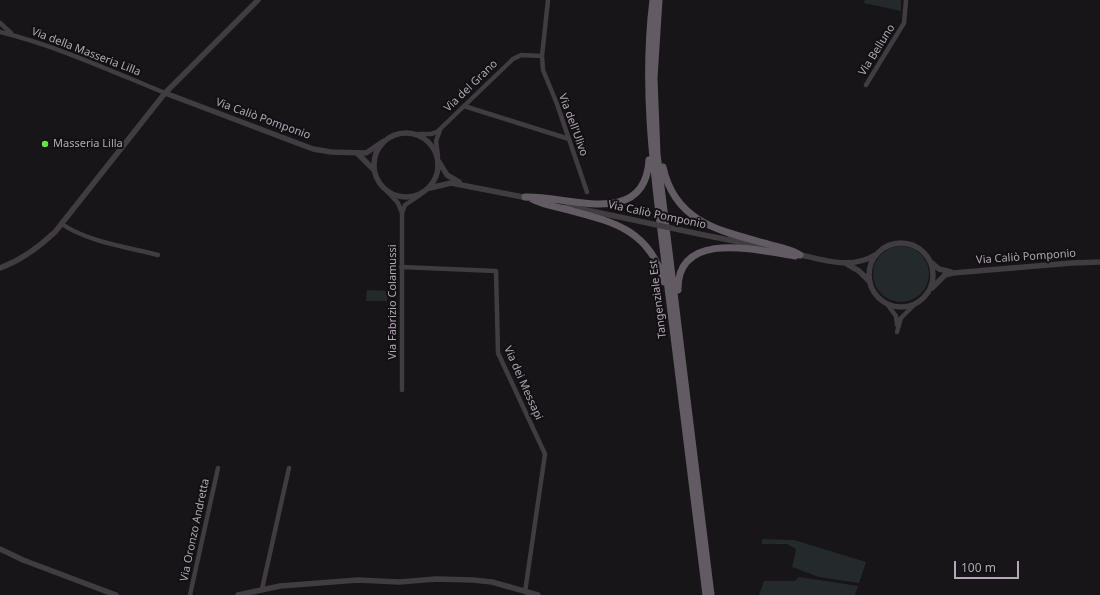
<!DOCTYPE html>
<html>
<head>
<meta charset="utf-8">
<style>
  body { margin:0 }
  #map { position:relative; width:1100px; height:595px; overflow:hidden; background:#171517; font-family:"Noto Sans",sans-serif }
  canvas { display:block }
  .scale { position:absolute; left:954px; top:561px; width:65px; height:18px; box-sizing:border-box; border:2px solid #b3a8b6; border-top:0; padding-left:5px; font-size:12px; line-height:14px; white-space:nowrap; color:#b3a8b6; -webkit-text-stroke:3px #121012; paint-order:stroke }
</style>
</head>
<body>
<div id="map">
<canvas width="1100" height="595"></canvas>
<div class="scale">100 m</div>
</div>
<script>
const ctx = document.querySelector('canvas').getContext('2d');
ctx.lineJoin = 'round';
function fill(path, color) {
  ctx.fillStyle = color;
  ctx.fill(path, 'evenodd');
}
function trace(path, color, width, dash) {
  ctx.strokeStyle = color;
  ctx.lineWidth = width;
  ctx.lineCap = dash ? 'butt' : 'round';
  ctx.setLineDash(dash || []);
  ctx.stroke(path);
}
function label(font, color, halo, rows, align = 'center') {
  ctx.font = font + ' "Noto Sans",sans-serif';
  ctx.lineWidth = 4;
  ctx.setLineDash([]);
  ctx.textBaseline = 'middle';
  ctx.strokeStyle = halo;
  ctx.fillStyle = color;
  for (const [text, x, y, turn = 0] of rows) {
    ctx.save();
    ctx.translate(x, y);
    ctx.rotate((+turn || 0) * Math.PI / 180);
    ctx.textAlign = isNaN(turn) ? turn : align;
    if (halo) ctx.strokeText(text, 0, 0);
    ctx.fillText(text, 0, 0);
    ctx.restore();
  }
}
const green = new Path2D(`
  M865,0h36v11l-37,-8z
  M873 274a28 28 0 1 1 56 0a28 28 0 1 1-56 0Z
  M367,290l20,1v10h-21z
  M762,539l32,1 72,22 -7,21 -40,-6 -27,-10 4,-18 -9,-5h-25z
  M799,577l59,9 -3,9h-96l5,-14h31z`);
const minor = new Path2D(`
  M548,0l-6,56 1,14 14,34 30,88
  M0,23l11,10
  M0,32c57,14 111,39 165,61
  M866,85l38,-62 2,-23
  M464,106l105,33
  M419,134h12l6,-2 76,-73 8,-4 21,1
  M438,156l-2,-15 4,-11
  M387,191l11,12 4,10v177
  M402,213l3,-8 15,-10
  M62,224c26,18 65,23 96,31
  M401,267l95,4 2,82 47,101 -20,138
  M887,304l9,12 1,9
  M897,332l4,-14 13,-13
  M262,589l27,-121
  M190,595l28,-127`);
const tertiary = new Path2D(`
  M165,93l148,56 18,3 35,1 18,-12
  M374 165a32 32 0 1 1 64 0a32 32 0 1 1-64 0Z
  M358,154l15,15
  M439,162l8,13 12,7
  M430,188l21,-5 77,15
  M567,206l48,10
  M699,234l70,14
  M869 275a32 32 0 1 1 64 0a32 32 0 1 1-64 0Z
  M797,254c26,6 54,16 78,1
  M932,263l7,6 12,3
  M847,264l12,7 11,11
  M0,268c22,-8 38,-20 55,-36l110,-139 93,-93
  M932,288l13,-13 8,-2 119,-10 28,-1
  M0,549l23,11 93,35
  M238,595l42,-9 78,-6 41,2 37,-3 37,1 19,2 46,13`);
const trunk = new Path2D(`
  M653,0c-12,94 3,187 14,280 13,105 26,210 39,315
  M659,0l-5,78 3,76 54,441
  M663,167c12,56 58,64 105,77 10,3 24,5 32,11
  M525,197c41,-2 120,33 124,-37
  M532,199c9,5 20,7 29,9 48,13 88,19 103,74
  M678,290c-1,-61 79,-40 117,-34`);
const tertiaryBridge = new Path2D(`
  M615,216l84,18`);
const markers = [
  [45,144,4,"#64e143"]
];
const streetNames = [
  ["Via Belluno",877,50,-58],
  ["Via della Masseria Lilla",86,52,21],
  ["Via del Grano",471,86,-44],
  ["Via Caliò Pomponio",263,119,20],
  ["Via dell'Ulivo",573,125,70],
  ["Via Caliò Pomponio",657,215,12],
  ["Via Caliò Pomponio",1026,257,-4],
  ["Tangenziale Est",658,299,-97],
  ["Via Fabrizio Colamussi",393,302,-90],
  ["Via dei Messapi",523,383,66],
  ["Via Oronzo Andretta",195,530,-78]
];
const poiNames = [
  ["Masseria Lilla",53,144]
];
fill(green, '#242a2b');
trace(minor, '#403c41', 4.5);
trace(tertiary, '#403c41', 5.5);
trace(trunk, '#625b63', 7);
trace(tertiaryBridge, '#403c41', 5.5);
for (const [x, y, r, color] of markers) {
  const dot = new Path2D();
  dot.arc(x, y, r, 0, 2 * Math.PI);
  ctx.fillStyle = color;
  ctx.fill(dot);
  trace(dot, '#121012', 1.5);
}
label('11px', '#b3a8b6', '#121012', streetNames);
label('11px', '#b3a8b6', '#121012', poiNames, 'left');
</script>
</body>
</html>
